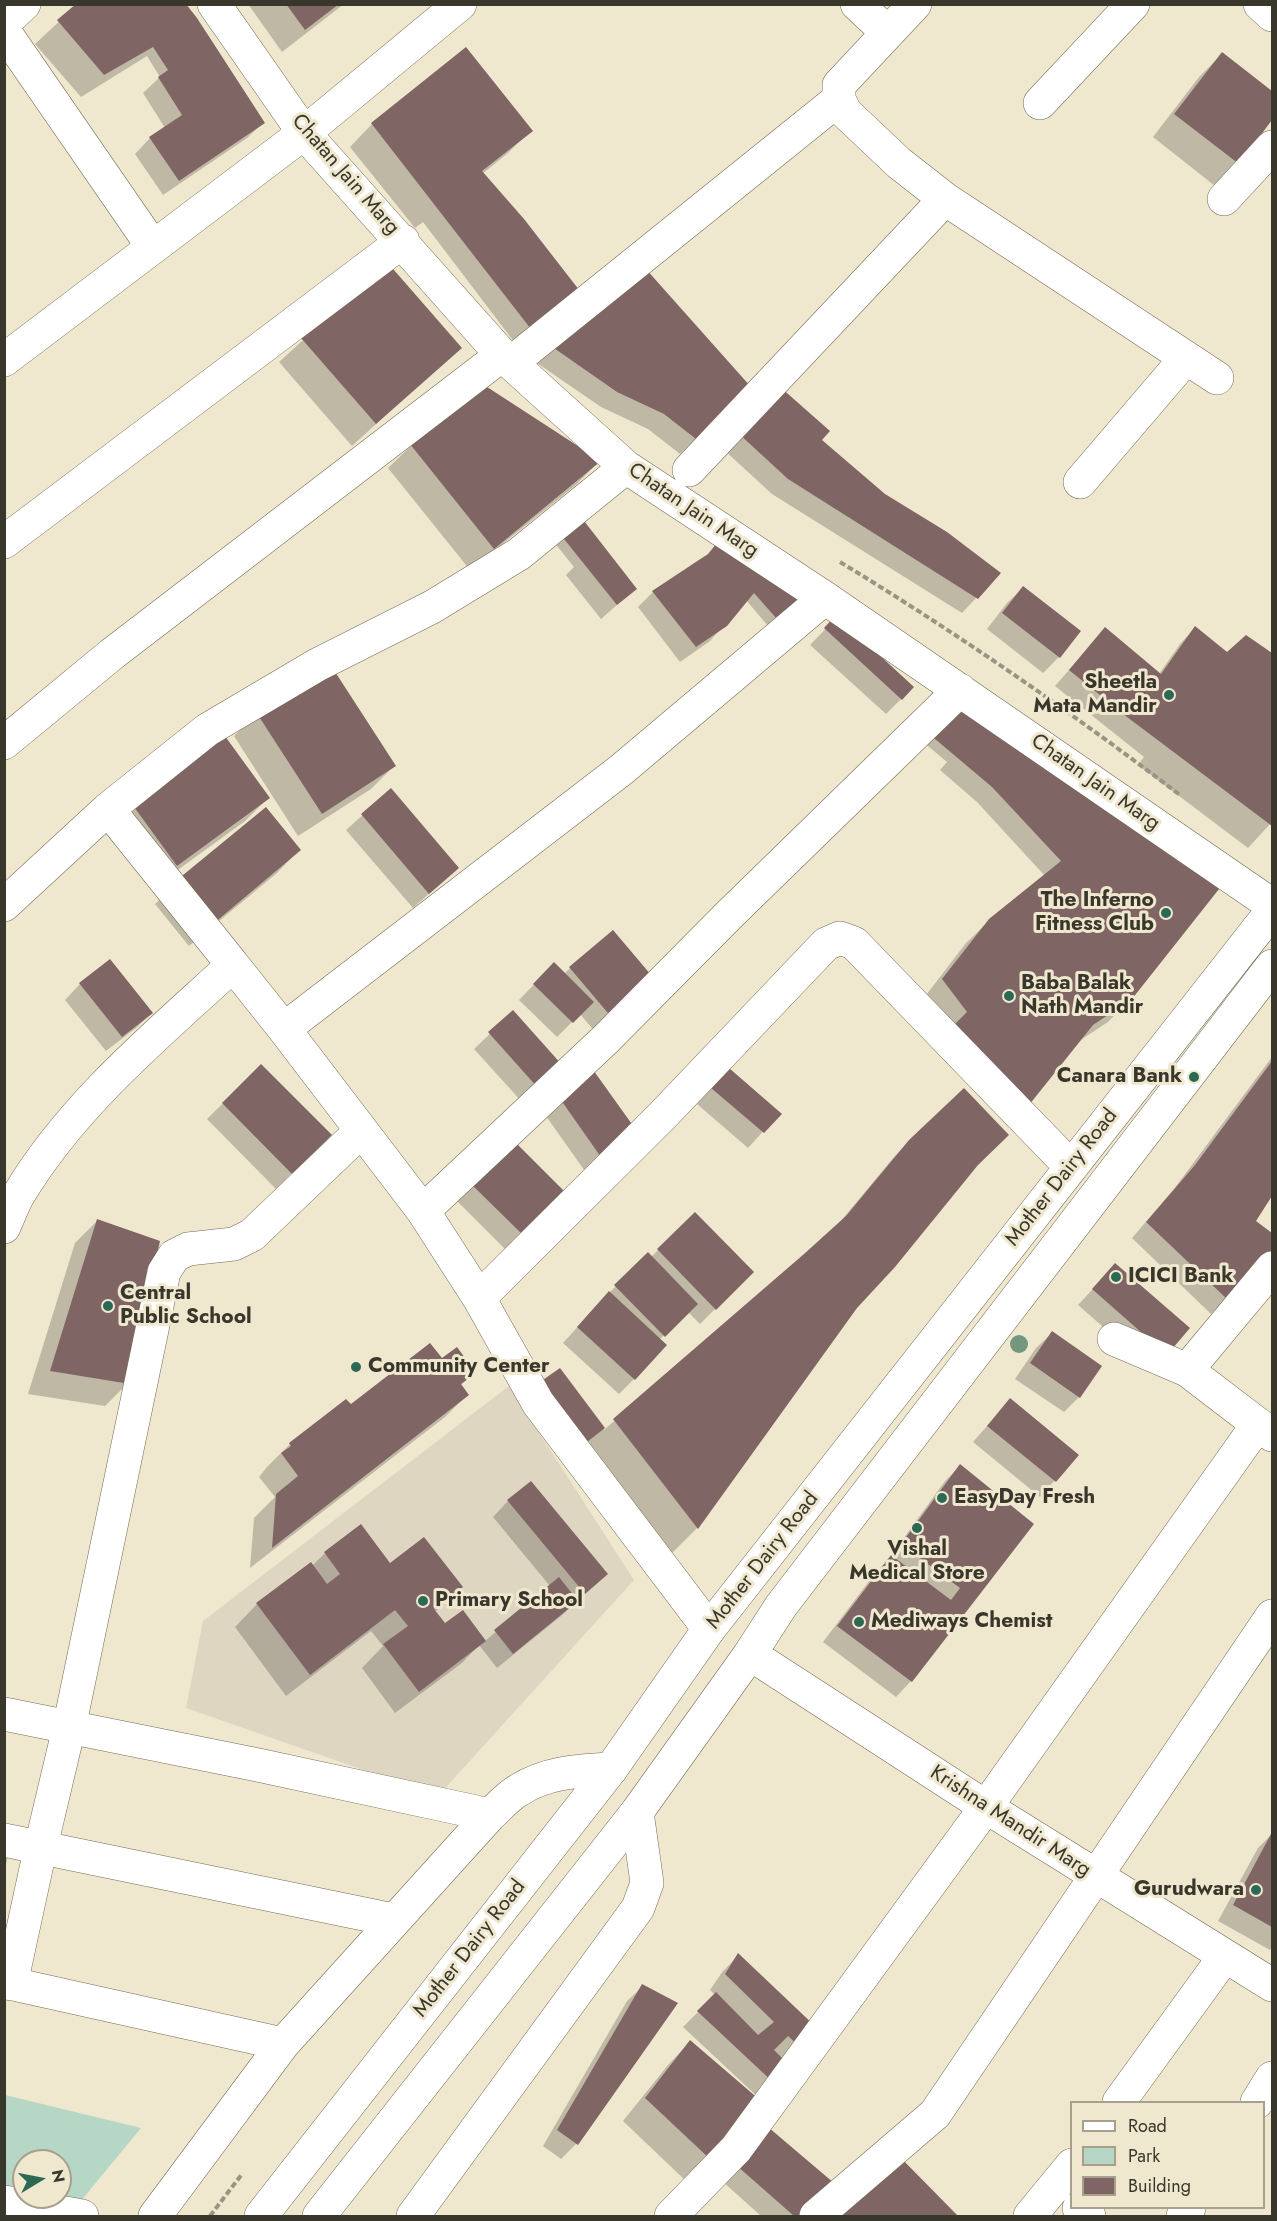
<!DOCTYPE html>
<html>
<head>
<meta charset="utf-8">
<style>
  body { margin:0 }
  #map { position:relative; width:1277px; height:2221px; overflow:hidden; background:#efe7ce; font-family:Jost,sans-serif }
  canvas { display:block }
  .frame { position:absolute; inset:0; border:6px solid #39362c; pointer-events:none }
  .legend { position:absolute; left:1070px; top:2101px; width:195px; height:108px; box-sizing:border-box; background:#efe7ce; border:2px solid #a6a08d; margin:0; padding:8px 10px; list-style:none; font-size:18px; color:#39362c }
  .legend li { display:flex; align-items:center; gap:12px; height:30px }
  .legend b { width:30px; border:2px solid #a6a08d }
  .north { position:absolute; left:12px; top:2149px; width:60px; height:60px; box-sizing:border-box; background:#efe7ce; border:2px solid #a6a08d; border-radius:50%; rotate:80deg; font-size:16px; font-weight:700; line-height:24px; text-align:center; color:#39362c }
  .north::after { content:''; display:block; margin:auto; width:21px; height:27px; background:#2b6955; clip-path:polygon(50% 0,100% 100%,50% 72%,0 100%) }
</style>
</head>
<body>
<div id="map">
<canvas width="1277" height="2221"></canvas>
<div class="frame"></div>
<ul class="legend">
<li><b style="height:8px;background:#fff"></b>Road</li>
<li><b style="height:16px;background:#b6d7c6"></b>Park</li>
<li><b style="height:16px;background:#7f6564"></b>Building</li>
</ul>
<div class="north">N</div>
</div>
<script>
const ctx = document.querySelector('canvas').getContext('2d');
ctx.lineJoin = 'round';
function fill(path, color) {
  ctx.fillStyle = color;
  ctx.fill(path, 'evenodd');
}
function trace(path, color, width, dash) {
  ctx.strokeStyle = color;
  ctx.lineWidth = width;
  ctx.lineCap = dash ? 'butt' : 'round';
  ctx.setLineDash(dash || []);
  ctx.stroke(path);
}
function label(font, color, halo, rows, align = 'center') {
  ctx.font = font + ' Jost,sans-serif';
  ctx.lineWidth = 6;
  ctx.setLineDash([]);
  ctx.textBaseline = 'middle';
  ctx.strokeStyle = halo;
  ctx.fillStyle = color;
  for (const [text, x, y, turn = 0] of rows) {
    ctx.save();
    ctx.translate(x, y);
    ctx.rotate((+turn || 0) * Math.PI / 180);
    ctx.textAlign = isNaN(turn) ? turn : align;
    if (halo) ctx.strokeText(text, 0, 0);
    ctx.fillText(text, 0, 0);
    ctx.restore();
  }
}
const education = new Path2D(`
  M509,1386l125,194 -196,216 -252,-88 17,-87z`);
const green = new Path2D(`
  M5,2095l136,33 -66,80 -70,-15zM24,2161h36v36h-36z`);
const shadow = new Path2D(`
  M78,4h106l79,119 -16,15 -84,57 -28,-41 15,-16 15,-10 -22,-35 17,-16 -13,-21 -66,41 -46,-53z
  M248,4h96l-62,48z
  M1222,54l50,39v25l-34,45 -23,23 -62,-49 46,-60z
  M372,124l159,6 -23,23 -26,21 99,121 -63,52 -95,-125 -8,6 -65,-81z
  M387,264l73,83 -108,99 -73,-84z
  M552,348l182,54 -54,52 -32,-25 -47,-22 -64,-44z
  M485,387l114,74 -22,23 -107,86 -82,-102 23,-22z
  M764,403l56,37 64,55 93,102 -15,16 -190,-119 -49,-45z
  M561,535l74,54 -34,30 -35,-44 8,-8 -20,-25z
  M706,557l93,41 -31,28 -22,-26 -36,41 -30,21 -42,-55 15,-15z
  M1023,588l56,43 -20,26 -16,16 -56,-44 20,-26z
  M836,618l65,81 -15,15 -76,-69z
  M1195,628l32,25 19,-16 26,18v167l-24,26 -110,-83 6,-8 -89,-71 50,-57 54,45 21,-30z
  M959,703l118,77 54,218 -23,24 -29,19 -70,83 -76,-76 12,-12 -25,-33 46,-60 24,-23 55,-44 -68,-74 -37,-32 7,-8 -25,-21z
  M257,714l137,52 -23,23 -73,47 -64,-100z
  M391,790l50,93 -28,25 -67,-78z
  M268,798l-23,23 -92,67 -46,-64 23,-23z
  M299,850l-22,23 -88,73 -34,-42 23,-22z
  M554,964l10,10 6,-6 84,14 -57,52 -17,-20 -23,23 -38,-37z
  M80,984l71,29 -15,15 -30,23 -41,-51z
  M513,1012l48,54 -39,36 -48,-53z
  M1272,1057v136l-18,28 18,14v18l-61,61 -79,-76 42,-49z
  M261,1066l68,69 -53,54 -69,-70z
  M713,1085l66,29 -31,34 -51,-44z
  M557,1094l80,40 -50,40 -46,-65z
  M511,1140l53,53 -57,58 -53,-53z
  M910,1141l65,25 -119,141 -159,221 -29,29 -83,-108 5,-5 -1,-2 -22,17 -8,-89 45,60 231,-202 59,-71z
  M695,1214l57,58 -52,52 -12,-12 -29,28 -25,39 -15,15 -56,-51 37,-41 48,-48 3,3z
  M98,1220l30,163 -23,23 -77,-12 47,-151z
  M1115,1265l73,63 -37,41 -73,-64z
  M1052,1333l27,64 -15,15 -49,-33 21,-31z
  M442,1360l32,12 -14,14 7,9 -22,22 -195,151 4,-50 21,-21 -16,-20 8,-10 23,-23 56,-43 5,5z
  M1010,1400l67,55 -37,42 -67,-55z
  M960,1466l71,58 -120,157 -15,16 -73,-55 53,-70 12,-12 57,-79z
  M508,1501l98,73 -45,42 -64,52 -18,-23 -17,18 -67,50 -33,-45 21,-22 -12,-15 -85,65 -51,-69 22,-23 55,-38 13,-13 65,12 71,22 -26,25 10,13 40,16 65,-55 -57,-69z
  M1272,1834v113l-2,3 -52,-29 40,-73z
  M4,1850l5,1 -5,23z
  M738,1956l77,72 -55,71 -77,-72 32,-32 -5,-5 13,-19z
  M643,1986l-67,158 -15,15 -18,-13 84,-145z
  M690,2042l69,60 -72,80 -64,-61 45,-56z
  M753,2144l58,72h-50l-39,-35z
  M898,2157l58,59h-131z`);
const building = new Path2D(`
  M76,4h110l11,14 68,105 -86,58 -30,-44 33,-22 -24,-38 10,-7 -15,-23 -49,28 -47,-55z
  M286,4h53l-34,26z
  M466,47l67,84 -51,40 42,48 59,76 -49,38 -163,-210z
  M1222,52l50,39v29l-33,44 -65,-50z
  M387,262l75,86 -86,76 -75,-86z
  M645,268l106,119 -55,52 -32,-25 -47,-22 -66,-46z
  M484,385l117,76 -107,88 -84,-105z
  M779,386l51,45 -8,9 63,54 62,38 54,41 -23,26 -190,-120 -50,-46z
  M581,517l56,72 -20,16 -57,-71z
  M721,538l80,60 -24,21 -23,-26 -27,33 -31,21 -44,-56 56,-37z
  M1023,586l58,45 -21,27 -58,-45z
  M836,615l78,72 -12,13 -78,-72z
  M1195,626l32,26 19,-17 26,18v173l-145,-109 -58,-47 36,-43 56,47z
  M330,664l66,102 -74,48 -66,-102z
  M959,701l264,183 -91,115 -39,26 -68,85 -78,-78 20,-20 -25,-33 47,-60 72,-58 -69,-74 -64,-54z
  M222,732l48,66 -93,68 -48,-66z
  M391,788l68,80 -30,26 -68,-80z
  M266,807l35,43 -88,74 -36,-44z
  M613,930l44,52 -44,37 -44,-52z
  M110,959l43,54 -31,24 -43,-54z
  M554,962l40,40 -21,21 -40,-39z
  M513,1010l50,56 -25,22 -50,-56z
  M1272,1061v135l-16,25 16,12v23l-44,44 -82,-78 49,-57z
  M261,1064l71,71 -40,39 -70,-71z
  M591,1067l48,67 -36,26 -47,-67z
  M729,1068l53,46 -18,19 -53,-45z
  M964,1088l45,47 -31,30 -83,102 -38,41 -159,221 -85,-110 191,-165 42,-38 63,-76z
  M511,1138l55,55 -42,43 -56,-55z
  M695,1212l59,60 -38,38 -59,-61z
  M97,1219l63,22 -30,143 -80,-13z
  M648,1252l50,52 -33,33 -51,-52z
  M1115,1263l75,65 -23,27 -75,-66z
  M609,1291l58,54 -32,35 -58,-53z
  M1052,1331l50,35 -22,32 -50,-35z
  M430,1343l12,15 15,-11 19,26 -15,11 8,11 -197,153 4,-54 22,-18 -17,-23 10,-7 -2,-3 57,-44 5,5z
  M560,1368l45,60 -22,17 -46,-61z
  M1010,1398l69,57 -23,27 -69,-56z
  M960,1464l74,60 -122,158 -75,-56 54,-71 60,45 9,-12 -59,-44z
  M531,1481l77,93 -23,20 -78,-94z
  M361,1524l29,39 34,-26 39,50 -29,22 11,14 18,-13 23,31 -67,51 -36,-48 25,-18 -13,-16 -85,65 -54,-72 55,-41 16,22 13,-10 -16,-22z
  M559,1577l19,24 -65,53 -19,-24z
  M1272,1832v95l-39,-22z
  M738,1953l79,75 -15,21 -14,-13 -14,14 16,16 -14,19 -79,-74 19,-19 42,43 16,-13 -49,-48z
  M642,1984l36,19 -100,142 -21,-15z
  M690,2040l71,61 -50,59 -66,-62z
  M768,2127l73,62 -29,27h-18l-58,-51z
  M898,2155l60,61h-135z`);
const path = new Path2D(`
  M840,562c117,71 231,150 340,233
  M210,2216l32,-42`);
const street = new Path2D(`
  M214,4l90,129 198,222 124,112 199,131 447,307
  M857,4l31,29
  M915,4l-76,81v14l6,13 54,51 46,36 272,179
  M1260,4l12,11
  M4,23l20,-19
  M4,31l149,216
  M1040,103l93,-99
  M1224,199l48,-52
  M4,360l300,-227 156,-129
  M511,363l328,-264
  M689,470l256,-271
  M1080,482l106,-124
  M4,542l399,-301
  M4,743l108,-89 390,-299
  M108,809l125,156
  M4,905l104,-96 99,-79 110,-65 115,-58 87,-53 107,-87
  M284,1029l139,182 56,87 59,105 171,226
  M423,1211l183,-172 123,-124 231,-225
  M4,1227c5,-11 9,-23 15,-33 54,-90 138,-159 214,-229l51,64 337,-259 204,-172
  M479,1298l184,-183 163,-171 14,-6 14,5 217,224
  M1114,1339l73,31 85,65
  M1187,1370l85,-102
  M750,1654l236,153 286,178
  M4,1714l254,51 232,50
  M4,1840l389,80
  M4,1982l279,62
  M11,1984l30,-138 28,-118 95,-456 10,-16 14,-7 46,-5 18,-9 109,-104
  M1119,2102l106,-146
  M1257,2102l15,-24
  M4,2202l78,14
  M1079,2208l10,8
  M155,2216l128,-172 207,-229c9,-8 18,-19 29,-25 28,-18 59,-19 92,-21
  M413,2216l225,-308 9,-25 -10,-71
  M671,2216l65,-67 250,-342 272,-383
  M816,2216l119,-102 337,-498
  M1030,2216l42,-51
  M1183,2216l6,-8`);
const secondary = new Path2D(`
  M261,2216l350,-447 98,-140 40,-51 523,-667
  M319,2216l318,-404 113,-158 31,-48 491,-640`);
const trees = [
  [1019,1344]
];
const markers = [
  [1169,695,6,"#2b6955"],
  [1166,913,6,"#2b6955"],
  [1009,996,6,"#2b6955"],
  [1194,1077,6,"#2b6955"],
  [1116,1277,6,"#2b6955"],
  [108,1306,6,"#2b6955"],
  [356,1367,6,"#2b6955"],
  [942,1498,6,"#2b6955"],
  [917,1528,6,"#2b6955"],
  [423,1601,6,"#2b6955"],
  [859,1622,6,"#2b6955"],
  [1256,1890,6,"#2b6955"]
];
const streetNames = [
  ["Chatan Jain Marg",345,175,49],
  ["Chatan Jain Marg",693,511,34],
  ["Chatan Jain Marg",1095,783,35],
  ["Mother Dairy Road",1062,1178,-52],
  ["Mother Dairy Road",763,1561,-52],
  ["Krishna Mandir Marg",1010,1822,33],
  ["Mother Dairy Road",470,1949,-52]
];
const poiNames = [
  ["Sheetla",1157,683,"right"],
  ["Mata Mandir",1157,707,"right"],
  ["The Inferno",1154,901,"right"],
  ["Fitness Club",1154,925,"right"],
  ["Baba Balak",1021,984],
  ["Nath Mandir",1021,1008],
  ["Canara Bank",1182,1077,"right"],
  ["ICICI Bank",1128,1277],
  ["Central",120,1294],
  ["Public School",120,1318],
  ["Community Center",368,1367],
  ["EasyDay Fresh",954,1498],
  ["Vishal",917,1550,"center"],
  ["Medical Store",917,1574,"center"],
  ["Primary School",435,1601],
  ["Mediways Chemist",871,1622],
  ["Gurudwara",1244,1890,"right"]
];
fill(education, '#dfd6c2');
fill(green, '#b6d7c6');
fill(shadow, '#0003');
fill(building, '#7f6564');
trace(street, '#736c56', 34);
trace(secondary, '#736c56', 34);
trace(path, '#9a9482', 4, [6, 3]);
trace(street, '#fff', 33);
trace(secondary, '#fff', 33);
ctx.fillStyle = '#74977e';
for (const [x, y] of trees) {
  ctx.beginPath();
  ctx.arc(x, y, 9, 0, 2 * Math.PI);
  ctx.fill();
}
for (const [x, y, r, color] of markers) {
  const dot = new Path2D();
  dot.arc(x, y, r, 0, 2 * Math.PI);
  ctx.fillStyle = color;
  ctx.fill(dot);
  trace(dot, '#efe7ce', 2);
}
label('21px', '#39362c', '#efe7ce', streetNames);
label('bold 21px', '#39362c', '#efe7ce', poiNames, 'left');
</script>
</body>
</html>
